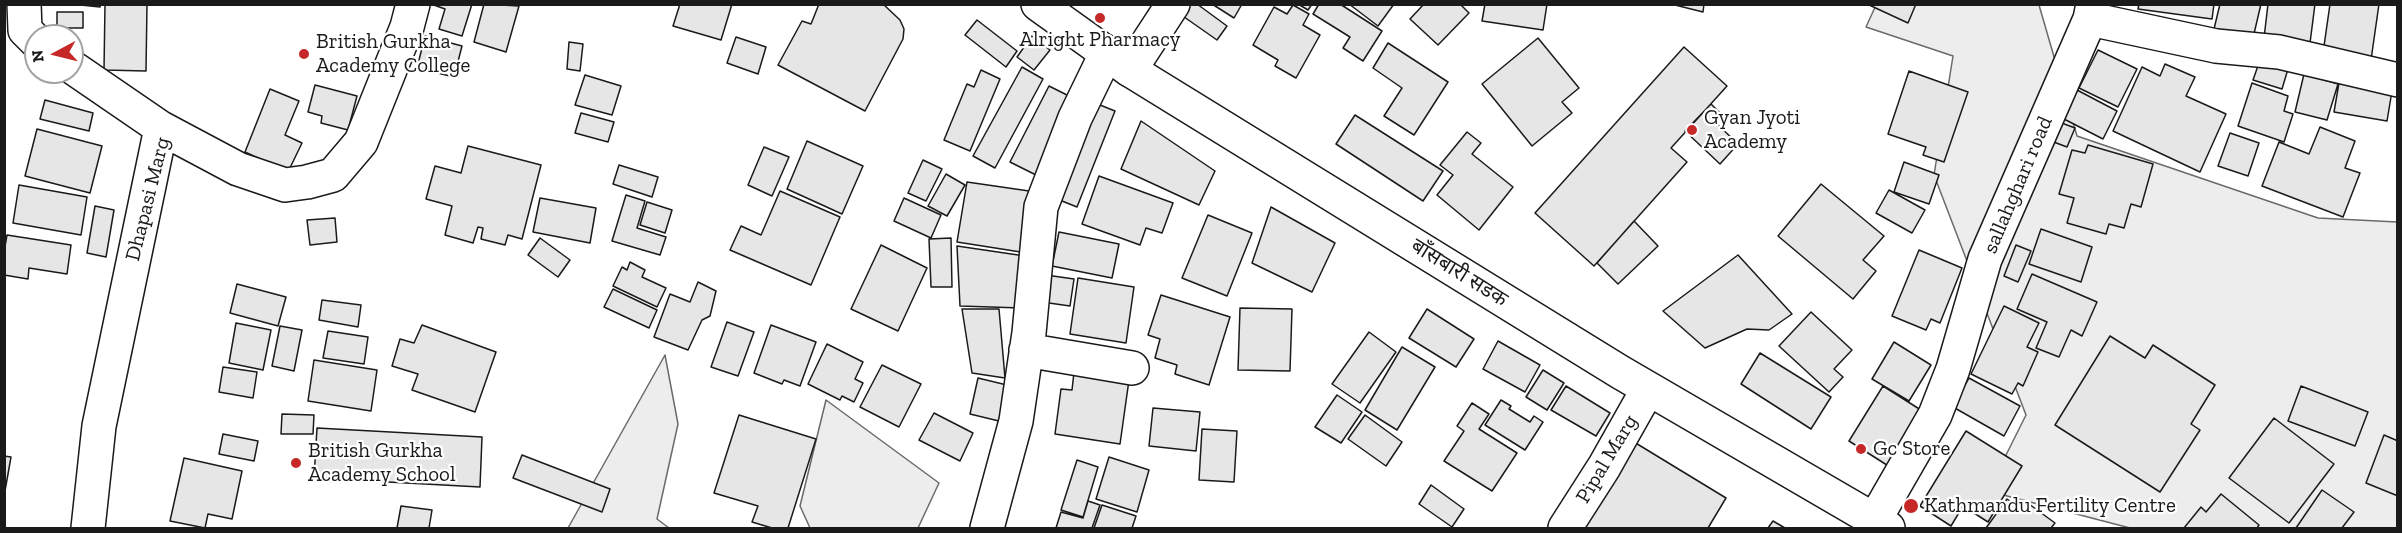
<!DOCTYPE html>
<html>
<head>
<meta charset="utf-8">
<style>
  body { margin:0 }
  #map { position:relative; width:2402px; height:533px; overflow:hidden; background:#fff; font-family:"Zilla Slab",serif }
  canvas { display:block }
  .frame { position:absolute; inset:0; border:6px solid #1a1a1a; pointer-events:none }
  .north { position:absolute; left:24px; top:24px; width:60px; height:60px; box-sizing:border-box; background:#fff; border:2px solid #a3a3a3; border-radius:50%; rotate:263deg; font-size:16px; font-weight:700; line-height:24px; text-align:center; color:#1a1a1a }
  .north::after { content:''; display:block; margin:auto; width:21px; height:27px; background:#c62828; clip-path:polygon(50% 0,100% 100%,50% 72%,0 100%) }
</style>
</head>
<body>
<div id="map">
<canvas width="2402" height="533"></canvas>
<div class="frame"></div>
<div class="north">N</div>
</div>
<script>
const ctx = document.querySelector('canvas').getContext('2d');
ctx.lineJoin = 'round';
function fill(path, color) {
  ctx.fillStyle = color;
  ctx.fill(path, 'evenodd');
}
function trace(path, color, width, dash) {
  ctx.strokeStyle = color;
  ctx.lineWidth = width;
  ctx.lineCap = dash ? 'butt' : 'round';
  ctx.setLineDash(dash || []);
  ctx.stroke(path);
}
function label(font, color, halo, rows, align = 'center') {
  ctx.font = font + ' "Zilla Slab","Noto Sans Devanagari",serif';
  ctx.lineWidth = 4.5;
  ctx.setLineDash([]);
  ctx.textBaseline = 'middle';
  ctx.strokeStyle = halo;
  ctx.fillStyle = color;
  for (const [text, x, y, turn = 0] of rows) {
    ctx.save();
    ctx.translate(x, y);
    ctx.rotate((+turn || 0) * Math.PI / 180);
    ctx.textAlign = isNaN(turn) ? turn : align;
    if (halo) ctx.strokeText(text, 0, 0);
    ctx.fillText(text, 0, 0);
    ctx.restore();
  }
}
const built = new Path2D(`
  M1876,5h163l38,131 241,82 79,4v306h-267l-142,-37 38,-76 -92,-240 19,-119 -87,-29z
  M665,355l13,69 -21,95 12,9h-101z
  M826,400l113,83 -21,45h-108l-10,-22z`);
const building = new Path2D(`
  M71,4h30l-1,3z
  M105,4h42l-1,67 -42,-1z
  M431,4h41l-10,32 -23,-7 6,-20z
  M484,4l35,2 -13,46 -32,-10z
  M680,4h52l-11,36 -48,-14z
  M819,4h64l17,16 4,9 -1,10 -38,72 -87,-46 24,-44 9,3z
  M1182,4h15l30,22 -10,14 -40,-28z
  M1212,4h30l-8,14z
  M1298,4h14l-4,6z
  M1319,4h21l42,27 -19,30 -20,-13 7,-11 -37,-23z
  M1349,4h45l-16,22z
  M1424,4h36l9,9 -31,32 -28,-26z
  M1485,4h62l-4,26 -61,-9z
  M1671,4h33l-1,8z
  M1867,4h49l-8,19z
  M2139,4h75l-2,15 -74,-10z
  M2220,4h41l-8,34 -39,-9z
  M2268,4h47l-5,39 -46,-5z
  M2330,4h49l-8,56 -48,-7z
  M1293,5l16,9 -6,11 17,10 -24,43 -21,-12 3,-6 -25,-15 21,-38 13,7z
  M57,12h26v16h-26z
  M977,20l40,31 -11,16 -41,-32z
  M425,36l37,10 -8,31 -37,-9z
  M1032,36l18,14 -16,20 -17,-13z
  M736,37l30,10 -8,27 -31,-11z
  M1538,38l41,50 -17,14 10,11 -40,33 -50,-62z
  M569,42l14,2 -3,27 -13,-2z
  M1388,43l60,39 -34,53 -30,-19 18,-28 -29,-20z
  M1684,47l43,39 -56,62 16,14 -93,104 -59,-53z
  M2098,50l39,19 -19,38 -39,-19z
  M2260,60l28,9 -6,20 -29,-9z
  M2165,64l30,13 -9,19 40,18 -26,58 -87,-41 29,-64 18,9z
  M1022,67l21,12 -48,89 -22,-12z
  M981,70l19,9 -30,72 -26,-11 23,-56 7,3z
  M1909,71l59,21 -24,70 -21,-7 3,-8 -38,-13z
  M2304,74l34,10 -11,36 -32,-8z
  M585,75l36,11 -9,29 -37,-10z
  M2340,77l53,8 -6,36 -53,-9z
  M2252,83l36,13 -4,15 9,3 -9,28 -46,-16z
  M315,85l42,11 -9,34 -27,-7 1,-7 -14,-4z
  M1049,86l28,14 -39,76 -28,-14z
  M270,89l29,12 -14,34 17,8 -14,29 -43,-20z
  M2077,90l40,21 -14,28 -41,-21z
  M45,100l48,13 -4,18 -49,-12z
  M1090,101l25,10 -38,96 -25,-10z
  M1711,104l11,11 -7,7 23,22 -18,20 -35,-33z
  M581,113l33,9 -6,20 -33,-9z
  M1355,115l88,56 -20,30 -87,-57z
  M1141,121l74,50 -16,34 -78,-36z
  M2059,122l16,6 -8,19 -16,-6z
  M2320,127l35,14 -10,27 15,5 -17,44 -81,-31 17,-44 30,12z
  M37,129l65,17 -12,47 -65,-17z
  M1467,132l14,11 -9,11 41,33 -34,43 -42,-35 16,-20 -13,-10z
  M2230,133l29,10 -11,33 -30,-10z
  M807,141l56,25 -21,48 -55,-25z
  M2088,145l65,19 -12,43 -10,-3 -7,24 -15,-4 -3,10 -39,-11 7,-25 -15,-4 13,-44 13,3z
  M468,146l73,19 -19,74 -14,-4 -3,10 -24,-6 2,-11 -5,-1 -5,16 -28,-8 7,-29 -26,-7 9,-33 26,7z
  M764,147l25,10 -17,39 -24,-11z
  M923,160l19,9 -16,32 -18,-8z
  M1904,162l35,13 -10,29 -35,-12z
  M619,165l39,12 -6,20 -39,-13z
  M946,174l19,11 -18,31 -19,-10z
  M1099,176l74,27 -11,30 -16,-5 -6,17 -58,-21z
  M967,182l69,10 -9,61 -70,-11z
  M1821,184l63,52 -21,24 13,11 -23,28 -75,-63z
  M19,185l68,12 -6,38 -68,-12z
  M1889,190l36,20 -13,23 -36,-20z
  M780,191l60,26 -29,68 -81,-35 11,-24 20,9z
  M626,195l19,6 -8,27 29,9 -6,18 -48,-14z
  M540,198l56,10 -6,35 -57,-11z
  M904,198l37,17 -10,23 -37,-17z
  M647,202l25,8 -7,23 -25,-8z
  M95,206l19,4 -8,47 -19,-4z
  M1271,207l64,36 -23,49 -60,-29z
  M1208,215l44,18 -25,63 -45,-18z
  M335,218l2,24 -27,3 -3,-25z
  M1634,221l24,25 -40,38 -21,-21z
  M2041,229l51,18 -11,35 -52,-18z
  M1059,232l60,12 -7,34 -60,-12z
  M7,235l64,10 -4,29 -38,-6 -1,11 -24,-4v-23z
  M540,238l30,22 -12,17 -30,-22z
  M951,238l1,49h-21l-2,-48z
  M881,245l46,23 -29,63 -47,-22z
  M2016,245l15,6 -13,31 -14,-6z
  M957,246l68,10 -4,52 -61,-2z
  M1919,250l43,18 -22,55 -9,-4 -5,11 -34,-14z
  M1738,255l54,59 -23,16 -22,-1 -42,19 -42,-37z
  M630,262l15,8 -3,7 24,11 -9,19 -44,-21 9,-19 5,3z
  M2032,274l65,28 -15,34 -11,-6 -12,27 -23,-9 11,-26 -30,-13z
  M1046,275l28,4 -4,27 -28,-4z
  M1078,278l56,9 -8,56 -56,-9z
  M698,282l18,9 -6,25 -8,4 -14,30 -34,-13 16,-43 20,8z
  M237,284l49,13 -8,29 -48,-13z
  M613,289l44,21 -8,18 -45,-21z
  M1161,295l69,22 -21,68 -34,-11 2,-9 -22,-7 5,-19 -12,-4z
  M322,300l39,5 -3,22 -39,-7z
  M2004,306l35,17 -12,24 11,5 -15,34 -5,-3 -6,11 -41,-20z
  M1240,308l52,1 -2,62 -52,-1z
  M962,309h37l6,69 -33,-5z
  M1427,309l47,30 -18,28 -47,-29z
  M1811,312l41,38 -18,19 9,8 -14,15 -50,-46z
  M727,322l27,10 -16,44 -27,-9z
  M236,323l35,7 -8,40 -34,-7z
  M422,325l74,27 -21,60 -63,-22 6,-16 -26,-8 8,-27 14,4z
  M771,325l45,17 -16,44 -16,-6 -2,4 -28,-11z
  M280,326l22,4 -8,41 -22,-5z
  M328,331l40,6 -4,27 -41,-6z
  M1369,332l27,20 -36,51 -28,-19z
  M2110,336l35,22 8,-13 62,40 -24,39 9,6 -40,62 -105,-67z
  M1498,341l42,24 -15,27 -42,-23z
  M1894,342l37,23 -22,36 -37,-22z
  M827,344l36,18 -8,17 8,4 -9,19 -12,-6 -2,4 -32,-16z
  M1402,347l33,20 -38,63 -32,-20z
  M1760,353l71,44 -20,32 -70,-45z
  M314,360l63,10 -6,41 -63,-10z
  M882,365l39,19 -22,43 -39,-20z
  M223,367l34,5 -4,26 -34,-6z
  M1543,370l21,13 -17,27 -21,-13z
  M1074,372l55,8 -9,64 -65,-10 6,-45 11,1z
  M978,378l33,8 -8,36 -33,-8z
  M1969,378l51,28 -16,30 -51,-29z
  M1566,386l44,27 -14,23 -45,-26z
  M1883,386l41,26 -34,55 -41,-26z
  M2301,386l67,26 -13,34 -67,-25z
  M1337,395l25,17 -21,31 -26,-16z
  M1501,400l10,6 -2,3 21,13 4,-6 9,6 -18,28 -40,-25z
  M1472,403l17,11 -10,15 38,24 -25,38 -48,-30 20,-30 -7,-5z
  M1153,408l47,4 -4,39 -47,-5z
  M934,413l39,20 -13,28 -41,-21z
  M282,414l32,1 -1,19h-32z
  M739,415l77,24 -28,89h-16l-20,-6 6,-16 -44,-13z
  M1365,415l37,27 -16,24 -38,-27z
  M2274,418l60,46 -45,59 -60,-45z
  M317,428l165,9 -2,50 -166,-9z
  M1202,429l35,2 -3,51 -35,-2z
  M1966,431l56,35 -34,56 -25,-16 -12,20 -31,-20z
  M223,434l35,7 -4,20 -35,-7z
  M2384,435l14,6v55l-32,-13z
  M1634,442l92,56 -18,30h-125z
  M522,455l88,34 -8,23 -89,-34z
  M4,456l7,1 -6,34h-1z
  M1109,457l40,13 -12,42 -41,-13z
  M184,458l58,13 -10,48 -24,-5 -3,14 -35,-7z
  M1077,460l21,7 -15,50 -22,-7z
  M1431,485l33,24 -12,18 -33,-23z
  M2322,490l32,22 -12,16h-46z
  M2221,494l38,31 -2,3h-73l17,-21 5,5z
  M2007,499l17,12 5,-7 26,19 -4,5h-65z
  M1088,501l12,4 -8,23h-36l5,-16 22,6z
  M1102,505l34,11 -4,12h-38z
  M401,506l31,4 -3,18h-32z
  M1773,521l12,7h-17z`);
const street = new Path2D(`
  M24,4l1,26 11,11
  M2090,19l126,27 63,6 119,28
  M72,67l89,61
  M1130,70l43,-66
  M1026,350l106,18
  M1874,521l61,-106 18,-46 32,-110 105,-240 3,-15
  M88,528l11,-102 62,-298 77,41 47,16 22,-3 26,-7 28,-33 46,-115 6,-23
  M987,528l29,-107 13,-88 12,-126 34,-89 32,-66
  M1565,528l39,-61 44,-78`);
const secondary = new Path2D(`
  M1038,4l92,66 490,302 268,156`);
const markers = [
  [1100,18,6,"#c62828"],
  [304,54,6,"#c62828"],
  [1692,130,6,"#c62828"],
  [1861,449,6,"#c62828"],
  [296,463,6,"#c62828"],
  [1911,506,8,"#c62828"]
];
const poiNames = [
  ["Alright Pharmacy",1100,40,"center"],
  ["British Gurkha",316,42],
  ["Academy College",316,66],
  ["Gyan Jyoti",1704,118],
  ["Academy",1704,142],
  ["Gc Store",1873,449],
  ["British Gurkha",308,451],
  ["Academy School",308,475],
  ["Kathmandu Fertility Centre",1924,506]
];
const streetNames = [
  ["sallahghari road",2018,185,-67],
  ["Dhapasi Marg",148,199,-76],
  ["बाँसबारी सडक",1459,273,32],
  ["Pipal Marg",1607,459,-59]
];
fill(built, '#ededed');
trace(built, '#6a6a6a', 1.5);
fill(building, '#e6e6e6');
trace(building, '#1a1a1a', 1.5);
trace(street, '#1a1a1a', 36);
trace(secondary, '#1a1a1a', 36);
trace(street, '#fff', 33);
trace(secondary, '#fff', 33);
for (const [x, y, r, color] of markers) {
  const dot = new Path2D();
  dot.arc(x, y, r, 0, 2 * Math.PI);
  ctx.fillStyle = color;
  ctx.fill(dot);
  trace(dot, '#fff', 2);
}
label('21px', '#1a1a1a', '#fff', poiNames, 'left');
label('21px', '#1a1a1a', '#fff', streetNames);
</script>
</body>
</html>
